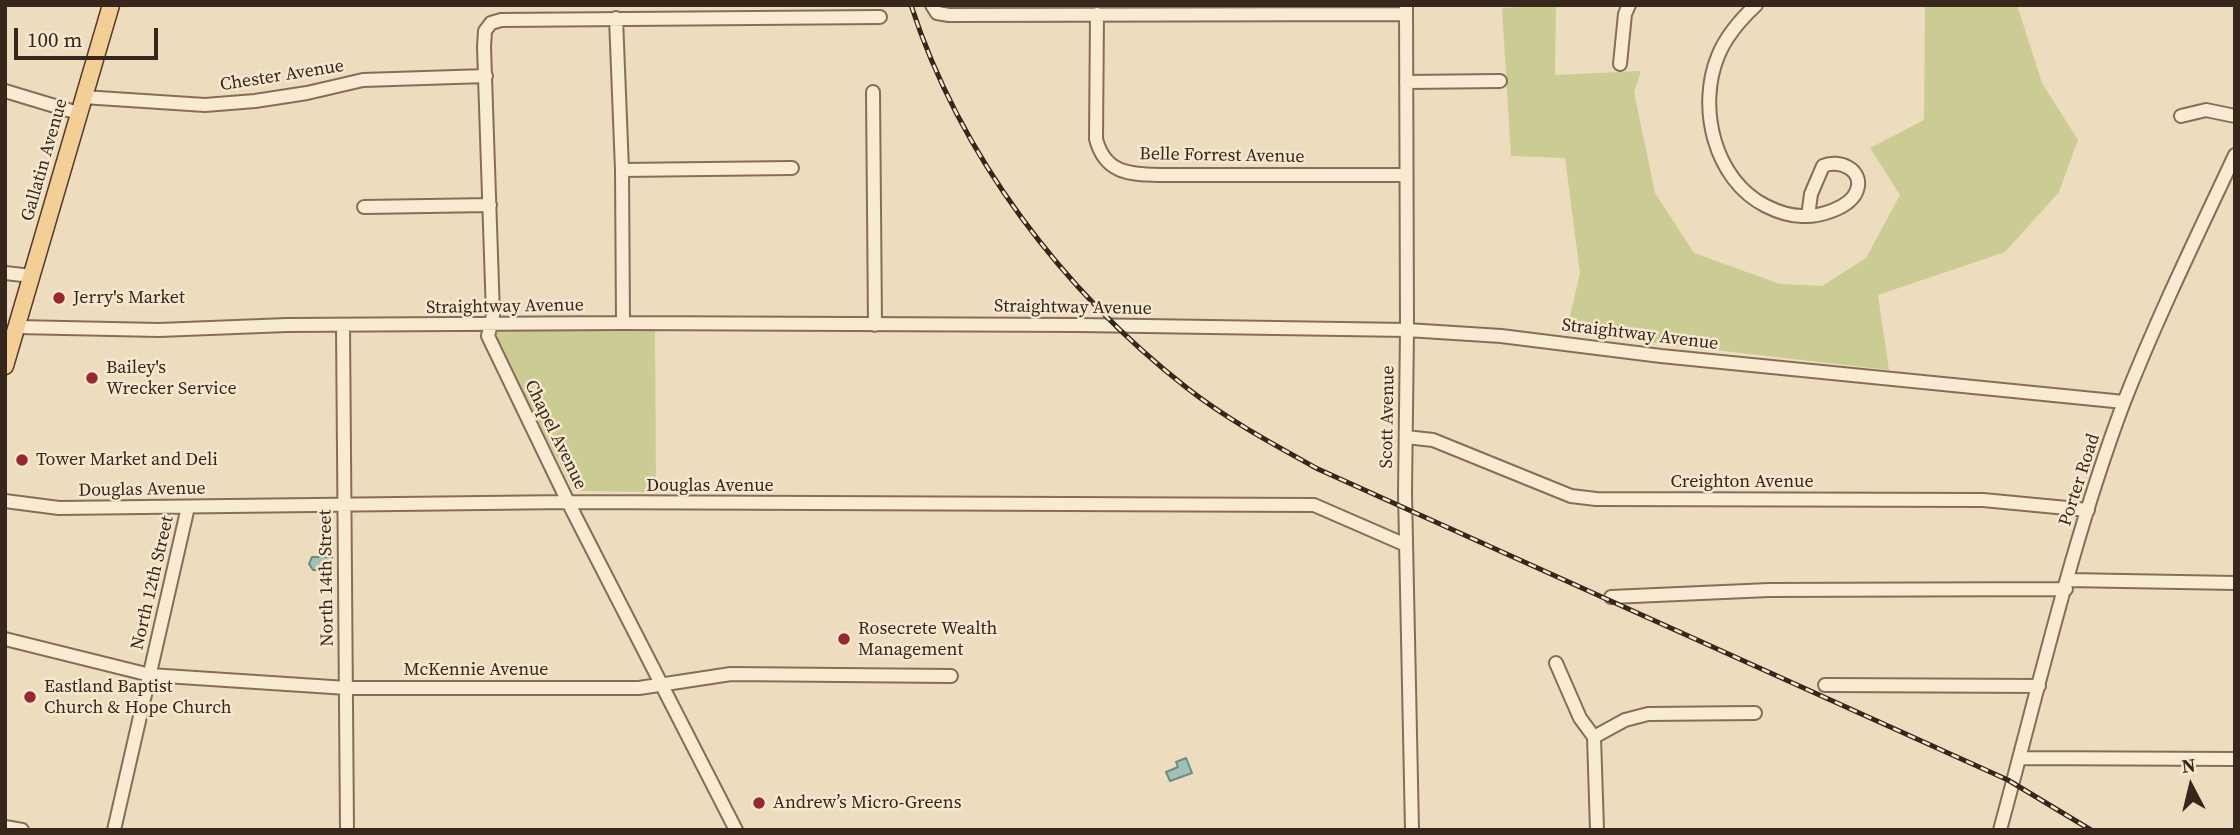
<!DOCTYPE html>
<html>
<head>
<meta charset="utf-8">
<style>
  body { margin:0 }
  #map { position:relative; width:2240px; height:835px; overflow:hidden; background:#eedcbf; font-family:"Source Serif 4",serif }
  canvas { display:block }
  .frame { position:absolute; inset:0; border:7px solid #36261c; pointer-events:none }
  .north { position:absolute; left:2156px; top:751px; width:70px; height:70px; -webkit-text-stroke:5px #f6e7cf; paint-order:stroke; rotate:353deg; font-size:19px; font-weight:700; line-height:28px; text-align:center; color:#36261c }
  .north::after { content:''; display:block; margin:auto; width:24px; height:32px; background:#36261c; clip-path:polygon(50% 0,100% 100%,50% 72%,0 100%) }
  .scale { position:absolute; left:14px; top:28px; width:144px; height:32px; box-sizing:border-box; border:4px solid #36261c; border-top:0; padding-left:9px; font-size:21px; line-height:24px; white-space:nowrap; color:#36261c; -webkit-text-stroke:5px #f6e7cf; paint-order:stroke }
</style>
</head>
<body>
<div id="map">
<canvas width="2240" height="835"></canvas>
<div class="frame"></div>
<div class="north">N</div>
<div class="scale">100 m</div>
</div>
<script>
const ctx = document.querySelector('canvas').getContext('2d');
ctx.lineJoin = 'round';
function fill(path, color) {
  ctx.fillStyle = color;
  ctx.fill(path, 'evenodd');
}
function trace(path, color, width, dash) {
  ctx.strokeStyle = color;
  ctx.lineWidth = width;
  ctx.lineCap = dash ? 'butt' : 'round';
  ctx.setLineDash(dash || []);
  ctx.stroke(path);
}
function label(font, color, halo, rows, align = 'center') {
  ctx.font = font + ' "Source Serif 4",serif';
  ctx.lineWidth = 5;
  ctx.setLineDash([]);
  ctx.textBaseline = 'middle';
  ctx.strokeStyle = halo;
  ctx.fillStyle = color;
  for (const [text, x, y, turn = 0] of rows) {
    ctx.save();
    ctx.translate(x, y);
    ctx.rotate((+turn || 0) * Math.PI / 180);
    ctx.textAlign = isNaN(turn) ? turn : align;
    if (halo) ctx.strokeText(text, 0, 0);
    ctx.fillText(text, 0, 0);
    ctx.restore();
  }
}
const green = new Path2D(`
  M1556,5l-1,70 86,-4 -7,21 21,101 39,60 86,31 42,2 44,-28 34,-63 -30,-47 54,-28 1,-115h92l25,78 36,57 -19,52 -54,60 -127,43 11,75 -323,-37 14,-60 -15,-115 -54,-2 -9,-148z
  M497,328h158l1,164 -82,-1 -79,-152z`);
const water = new Path2D(`
  M312,557h20l1,13h-20l-4,-6z
  M1186,758l6,15 -22,8 -4,-9 12,-5 -2,-5z`);
const minor = new Path2D(`
  M932,5l5,8 12,2 457,-1
  M1406,5l1,325 -2,163 7,337
  M1756,5c-16,15 -30,31 -38,51 -21,51 -4,124 48,150 12,6 23,10 36,10 17,1 49,-8 55,-26 7,-21 -19,-31 -34,-24l-12,28 -3,22
  M1097,14l-1,125c9,34 32,35 63,36h247
  M616,18l6,152 1,153
  M1620,64l5,-50 4,-9
  M1406,82l94,-1
  M5,91l73,22
  M873,92l2,233
  M83,97l122,8 50,-4 52,-8 56,-13 123,-4
  M2181,116l25,-6 29,6
  M622,170l170,-2
  M364,207l126,-2
  M5,273l27,3
  M343,325l4,505
  M17,327l142,3 128,-5 336,-2 456,2 328,5 94,6 160,20 463,46
  M1406,437l27,3 138,56 25,3 387,1 105,10
  M5,501l54,7 509,-6 746,3 92,40
  M2068,580l167,3
  M1611,597l158,-7 297,-1
  M5,639l145,36 197,13h292l92,-14 220,2
  M1556,663l24,55 14,19 3,93
  M1825,685l214,1
  M1594,737l31,-17 23,-6 107,-1
  M2019,758l216,1
  M5,827l17,3
  M114,830l74,-323
  M736,830l-168,-328 -80,-166 5,-21 -9,-268 1,-16 6,-8 10,-3 379,-3
  M2000,830c39,-143 72,-290 124,-428 33,-84 73,-166 111,-247`);
const major = new Path2D(`
  M5,366l106,-361`);
const rail = new Path2D(`
  M911,5c49,151 152,286 276,383 41,32 86,56 131,81l690,311 83,50`);
const markers = [
  [59,298,7,"#972731"],
  [92,378,7,"#972731"],
  [22,460,7,"#972731"],
  [844,639,7,"#972731"],
  [30,697,7,"#972731"],
  [759,803,7,"#972731"]
];
const streetNames = [
  ["Chester Avenue",282,76,-9],
  ["Belle Forrest Avenue",1222,156,1],
  ["Gallatin Avenue",45,160,-74],
  ["Straightway Avenue",505,307,-1],
  ["Straightway Avenue",1073,308,1],
  ["Straightway Avenue",1640,335,7],
  ["Scott Avenue",1388,417,-89],
  ["Chapel Avenue",555,435,64],
  ["Porter Road",2080,480,-72],
  ["Creighton Avenue",1742,482],
  ["Douglas Avenue",710,486],
  ["Douglas Avenue",142,490,-1],
  ["North 14th Street",327,578,-91],
  ["North 12th Street",153,583,-77],
  ["McKennie Avenue",476,670]
];
const poiNames = [
  ["Jerry's Market",73,298],
  ["Bailey's",106,368],
  ["Wrecker Service",106,389],
  ["Tower Market and Deli",36,460],
  ["Rosecrete Wealth",858,629],
  ["Management",858,650],
  ["Eastland Baptist",44,687],
  ["Church & Hope Church",44,708],
  ["Andrew’s Micro-Greens",773,803]
];
fill(green, '#cacc93');
fill(water, '#a2c0b5');
trace(water, '#6a8e82', 2);
trace(minor, '#876d57', 16);
trace(major, '#543b2c', 19);
trace(minor, '#f9ead2', 12);
trace(major, '#f3ce96', 16);
trace(rail, '#36261c', 5);
trace(rail, '#f6e7cf', 2.5, [8]);
for (const [x, y, r, color] of markers) {
  const dot = new Path2D();
  dot.arc(x, y, r, 0, 2 * Math.PI);
  ctx.fillStyle = color;
  ctx.fill(dot);
  trace(dot, '#f6e7cf', 2.5);
}
label('18px', '#36261c', '#f6e7cf', streetNames);
label('18px', '#36261c', '#f6e7cf', poiNames, 'left');
</script>
</body>
</html>
